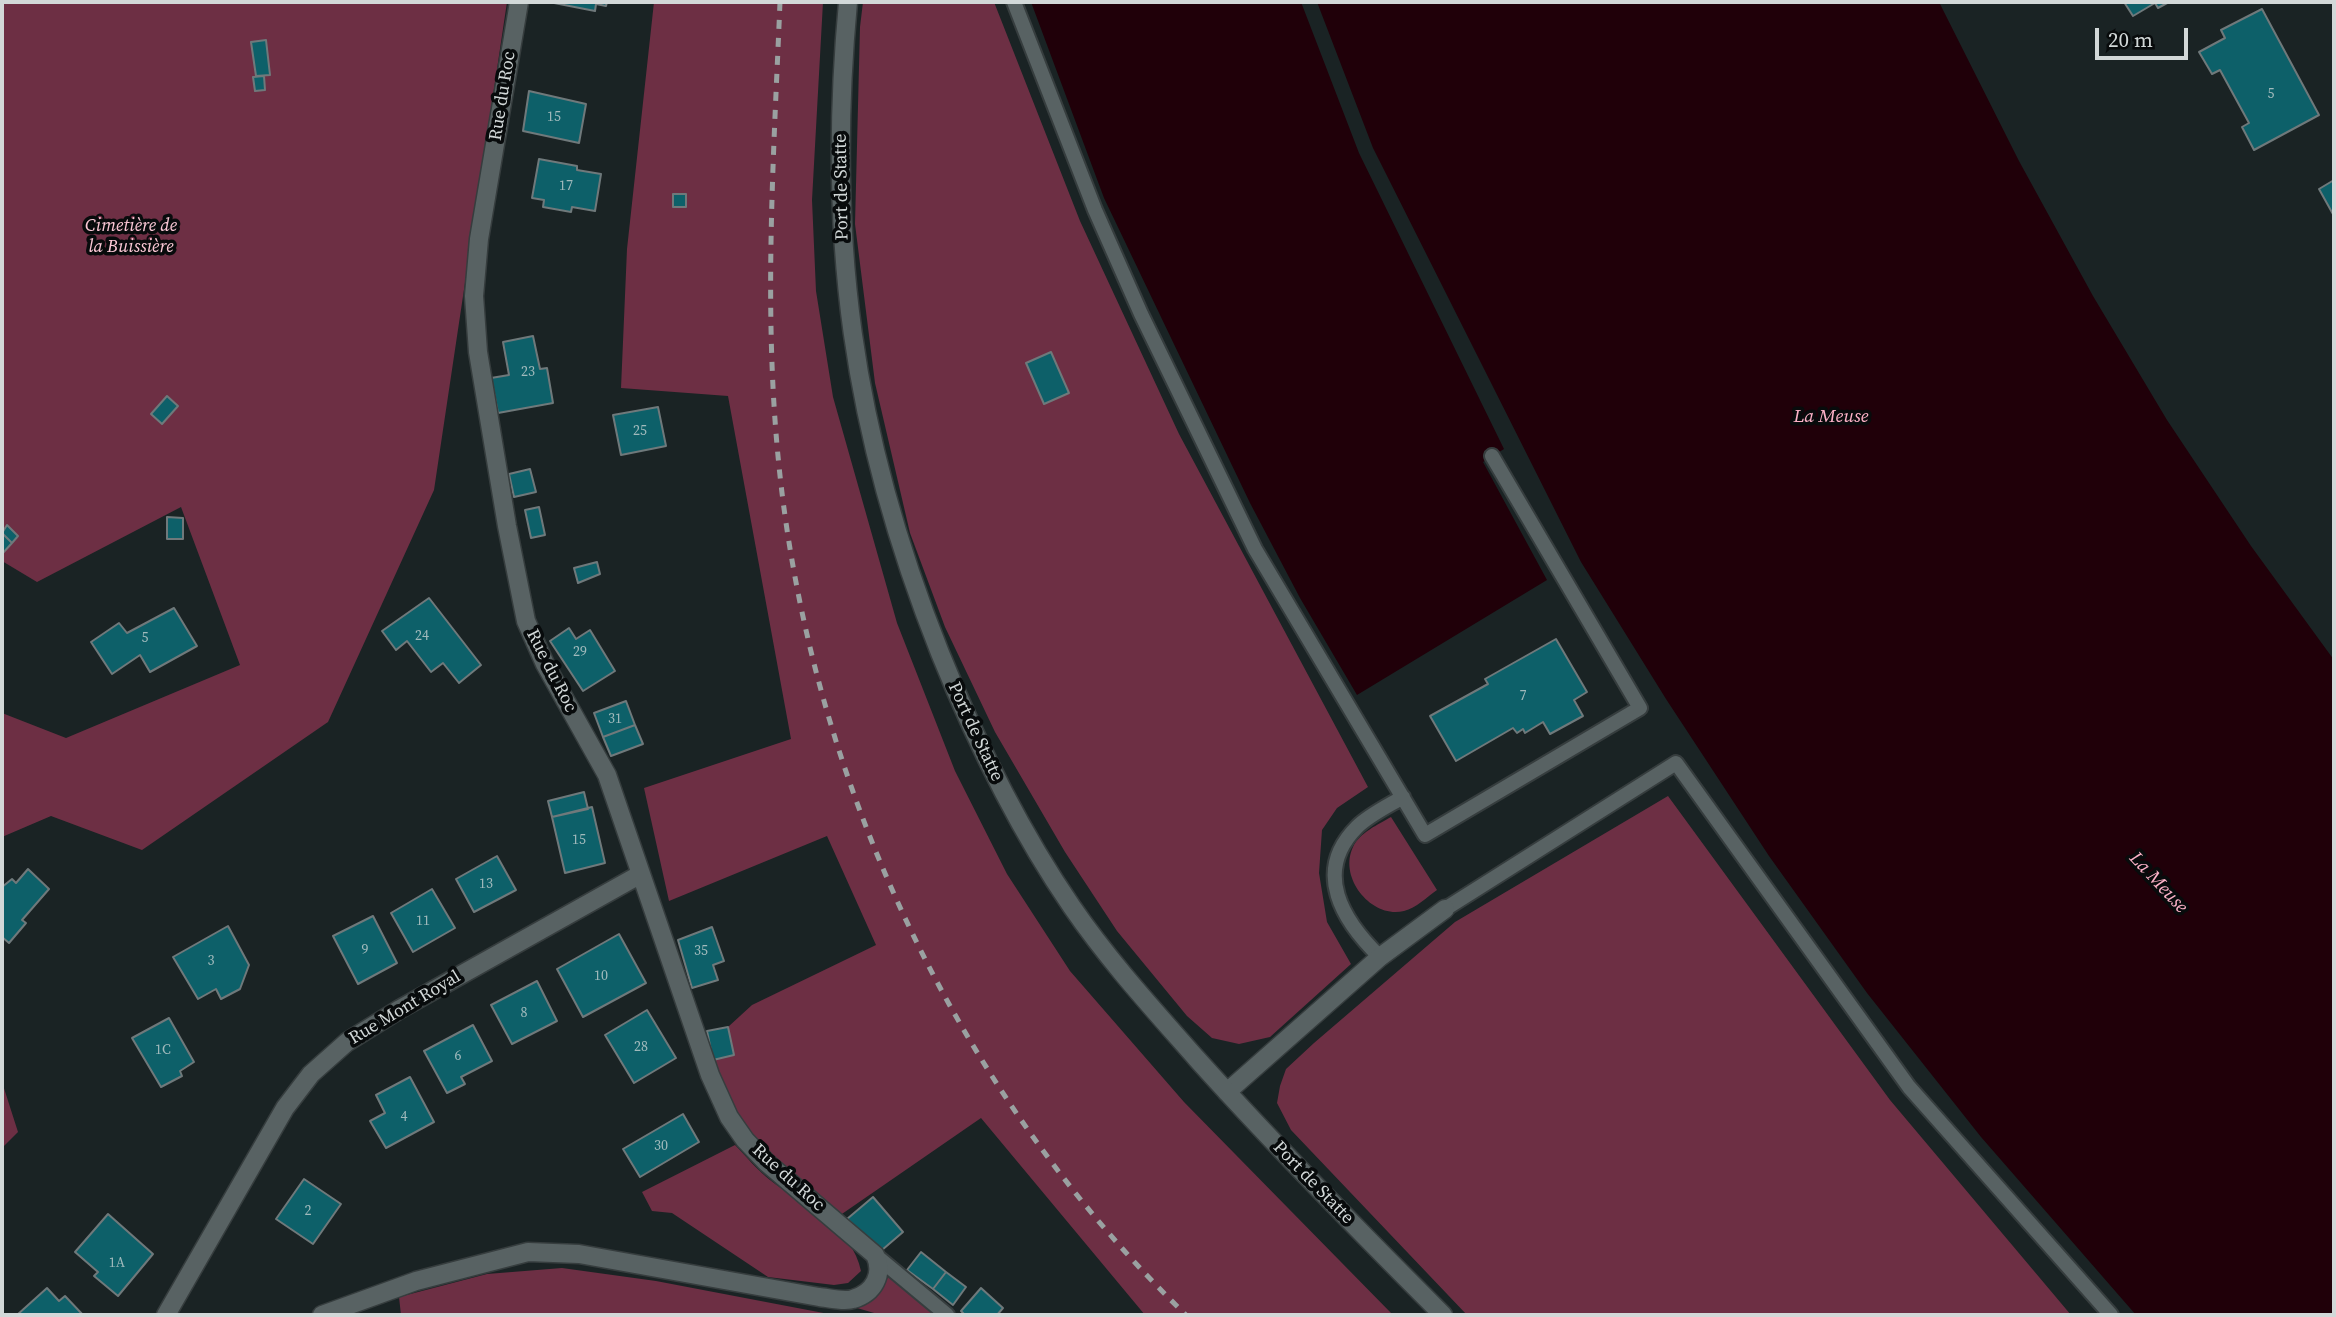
<!DOCTYPE html>
<html>
<head>
<meta charset="utf-8">
<style>
  body { margin:0 }
  #map { position:relative; width:2336px; height:1317px; overflow:hidden; background:#1a2324; font-family:"Source Serif 4",serif }
  canvas { display:block }
  .frame { position:absolute; inset:0; border:4px solid #d2d8d8; pointer-events:none }
  .scale { position:absolute; left:2095px; top:28px; width:93px; height:32px; box-sizing:border-box; border:4px solid #d2d8d8; border-top:0; padding-left:9px; font-size:21px; line-height:24px; white-space:nowrap; color:#d2d8d8; -webkit-text-stroke:5px #080b0c; paint-order:stroke }
</style>
</head>
<body>
<div id="map">
<canvas width="2336" height="1317"></canvas>
<div class="frame"></div>
<div class="scale">20 m</div>
</div>
<script>
const ctx = document.querySelector('canvas').getContext('2d');
ctx.lineJoin = 'round';
function fill(path, color) {
  ctx.fillStyle = color;
  ctx.fill(path, 'evenodd');
}
function trace(path, color, width, dash) {
  ctx.strokeStyle = color;
  ctx.lineWidth = width;
  ctx.lineCap = dash ? 'butt' : 'round';
  ctx.setLineDash(dash || []);
  ctx.stroke(path);
}
function label(font, color, halo, rows, align = 'center') {
  ctx.font = font + ' "Source Serif 4",serif';
  ctx.lineWidth = 7;
  ctx.setLineDash([]);
  ctx.textBaseline = 'middle';
  ctx.strokeStyle = halo;
  ctx.fillStyle = color;
  for (const [text, x, y, turn = 0] of rows) {
    ctx.save();
    ctx.translate(x, y);
    ctx.rotate((+turn || 0) * Math.PI / 180);
    ctx.textAlign = isNaN(turn) ? turn : align;
    if (halo) ctx.strokeText(text, 0, 0);
    ctx.fillText(text, 0, 0);
    ctx.restore();
  }
}
const green = new Path2D(`
  M2,2h505l-73,488 -106,232 -186,128 -91,-34 -49,21v-124l64,25 174,-73 -59,-158 -144,75 -35,-21z
  M654,2h169l-11,198 4,91 17,106 64,226 58,148 52,103 63,97 114,131 209,213h-248l-164,-197 -142,98 -94,-76 -32,-80 21,-5 -6,-28 24,-22 124,-60 -49,-109 -158,65 -25,-113 147,-49 -63,-343 -107,-8 6,-139z
  M863,2h131l86,219 99,213 189,353 -31,21 -15,22 -3,43 8,49 24,42 -81,73 -31,7 -27,-6 -25,-22 -70,-85 -52,-79 -70,-120 -50,-105 -35,-94 -35,-150 -20,-159 5,-197z
  M1668,796l222,304 181,215h-604l-176,-185 -14,-27 3,-17 6,-17 28,-26 141,-121z
  M1391,817l46,73c-10,7 -21,18 -33,21 -32,8 -66,-33 -51,-64 6,-14 26,-23 38,-30z
  M2,1082l16,50 -16,16z
  M735,1145c11,11 22,25 35,35 32,25 83,48 91,91l-13,12 -14,2 -66,-8 -96,-64 -20,-2 -10,-19z
  M562,1268l94,13 178,34h-433l-2,-18 88,-23z
  M889,1276l48,39h-56l-24,-7 13,-9z`);
const water = new Path2D(`
  M1031,2h270l58,151 145,296 -21,13 64,118 -190,115 -57,-97 -50,-95 -146,-305z
  M1317,2h622l80,159 74,135 74,124 84,126 83,114v655h-198l-155,-178 -114,-144 -98,-137 -103,-157 -85,-137 -208,-414z`);
const building = new Path2D(`
  M549,2h58l-1,4 -10,-2 -1,7z
  M2124,2h45l-11,6 -3,-5 -22,13z
  M2262,9l57,106 -65,35 -12,-23 7,-4 -29,-53 -8,4 -13,-22 26,-14 -4,-8z
  M266,40l4,35 -14,1 -5,-34z
  M264,76l1,14 -10,1 -2,-14z
  M529,91l57,13 -7,39 -56,-12z
  M539,159l38,7v4l24,4 -6,37 -23,-4 -1,5 -28,-5 1,-7 -12,-2z
  M2334,180v36l-15,-27z
  M673,194h13v13h-13z
  M533,336l7,33 7,-1 6,35 -55,10 -7,-35 18,-3 -6,-33z
  M1051,352l18,41 -25,11 -18,-41z
  M167,396l11,10 -16,18 -11,-10z
  M658,407l8,39 -45,9 -8,-40z
  M530,469l6,23 -22,5 -5,-23z
  M539,507l6,28 -14,3 -6,-28z
  M167,517l16,1v21h-16z
  M7,525l11,11 -6,7 -10,-10z
  M2,533l10,10 -10,11z
  M597,562l3,12 -22,9 -4,-15z
  M429,598l52,67 -22,18 -16,-20 -12,9 -24,-31 -11,9 -14,-19z
  M174,608l23,38 -47,26 -10,-17 -28,19 -21,-32 28,-19 8,10z
  M569,628l7,11 14,-9 25,41 -32,20 -33,-50z
  M1556,639l31,53 -13,8 9,16 -33,18 -7,-12 -18,11 -2,-4 -6,4 -4,-5 -57,33 -26,-45 58,-32 -3,-5z
  M626,701l9,24 -32,12 -9,-24z
  M635,725l8,19 -32,12 -8,-19z
  M584,792l4,17 -36,8 -4,-16z
  M592,807l13,56 -40,10 -13,-56z
  M497,856l19,34 -42,22 -18,-33z
  M28,869l21,20 -27,31 4,3 -17,20 -7,-6v-50l10,-8 4,4z
  M432,889l23,39 -42,24 -22,-39z
  M373,916l24,47 -39,21 -25,-48z
  M228,926l21,39 -9,24 -19,10 -5,-10 -18,10 -25,-42z
  M712,927l12,34 -11,4 5,15 -26,8 -14,-48z
  M619,934l27,49 -63,34 -26,-48z
  M537,981l20,40 -45,23 -21,-39z
  M647,1010l29,48 -42,25 -29,-48z
  M169,1018l25,44 -14,9 2,5 -21,11 -29,-49z
  M473,1025l19,36 -31,16 4,7 -18,9 -23,-42z
  M728,1027l6,28 -21,5 -6,-29z
  M410,1077l24,45 -48,26 -16,-27 15,-8 -9,-18z
  M683,1114l16,28 -59,35 -17,-28z
  M304,1179l37,25 -28,40 -37,-25z
  M873,1197l30,35 -21,18 -35,-31z
  M108,1214l45,40 -35,42 -24,-20 4,-4 -23,-20z
  M921,1252l25,20 -13,17 -26,-19z
  M946,1272l20,15 -13,18 -20,-16z
  M47,1288l12,13 6,-5 18,19h-66z
  M981,1288l22,20 -6,7h-32l-4,-4z`);
const service = new Path2D(`
  M1014,2l81,208 46,104 114,235 170,286 215,-127 -148,-252
  M1445,909l231,-146 233,324 202,228
  M1380,957c-37,-36 -68,-85 -23,-130 12,-12 31,-21 46,-30
  M875,1255l72,60`);
const minor = new Path2D(`
  M1227,1092l153,-135 65,-48
  M166,1315l119,-207 26,-34 36,-32 53,-33 241,-135
  M322,1315l94,-34 112,-29 51,2 240,43c10,1 25,5 34,2 21,-6 31,-25 22,-44l-108,-92 -22,-23 -16,-23 -19,-42 -103,-300 -62,-111 -19,-43 -19,-95 -29,-174 -4,-56 5,-57 40,-237`);
const tertiary = new Path2D(`
  M848,2c-22,236 4,430 92,651 36,89 77,174 132,254 37,54 82,103 125,152 79,88 162,172 246,256`);
const rail = new Path2D(`
  M780,2c-6,147 -16,296 -3,443 28,324 175,643 409,870`);
const numberNames = [
  ["5",2271,94],
  ["15",554,117],
  ["17",566,186],
  ["23",528,372],
  ["25",640,431],
  ["24",422,636],
  ["5",145,638],
  ["29",580,652],
  ["7",1523,696],
  ["31",615,719],
  ["15",579,840],
  ["13",486,884],
  ["11",423,921],
  ["9",365,950],
  ["35",701,951],
  ["3",211,961],
  ["10",601,976],
  ["8",524,1013],
  ["28",641,1047],
  ["1C",163,1050],
  ["6",458,1056],
  ["4",404,1117],
  ["30",661,1146],
  ["2",308,1211],
  ["1A",117,1263]
];
const streetNames = [
  ["Rue du Roc",503,96,-81],
  ["Port de Statte",842,187,-91],
  ["Rue du Roc",551,671,63],
  ["Port de Statte",975,732,65],
  ["Rue Mont Royal",405,1008,-31],
  ["Rue du Roc",788,1178,42],
  ["Port de Statte",1313,1183,46]
];
const parkNames = [
  ["Cimetière de",131,226],
  ["la Buissière",131,247]
];
const waterNames = [
  ["La Meuse",1831,417],
  ["La Meuse",2158,883,47]
];
fill(green, '#6d2f44');
fill(water, '#200009');
fill(building, '#0d6069');
trace(building, '#6f797b', 2);
trace(service, '#363d3e', 18);
trace(minor, '#363d3e', 21);
trace(tertiary, '#363d3e', 21);
trace(service, '#586263', 14);
trace(minor, '#586263', 18);
trace(tertiary, '#586263', 18);
trace(rail, '#9aa1a1', 5, [9, 9]);
label('14px', '#a1babc', null, numberNames);
label('18px', '#d2d8d8', '#080b0c', streetNames);
label('italic 18px', '#fcc8d6', '#080b0c', parkNames);
label('italic 19px', '#fcb1c7', '#080b0c', waterNames);
</script>
</body>
</html>
